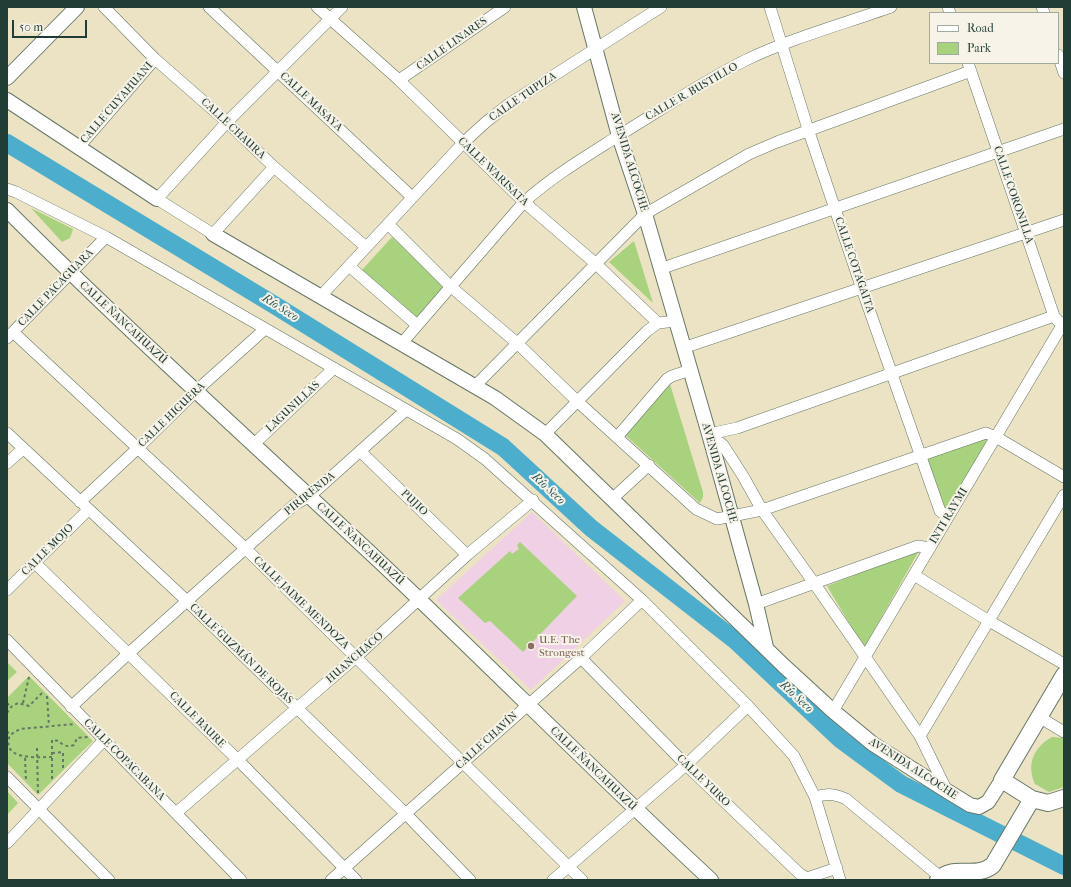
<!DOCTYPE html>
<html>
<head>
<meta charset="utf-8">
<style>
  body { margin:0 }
  #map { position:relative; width:1071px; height:887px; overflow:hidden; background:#ebe3c3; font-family:"IM FELL French Canon",serif }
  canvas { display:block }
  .frame { position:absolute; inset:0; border:8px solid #1f3d34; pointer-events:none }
  .legend { position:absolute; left:929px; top:12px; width:130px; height:52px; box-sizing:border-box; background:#f7f3e8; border:1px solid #a1aaa0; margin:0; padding:5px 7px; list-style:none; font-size:12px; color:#1f3d34 }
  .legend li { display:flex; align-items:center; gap:8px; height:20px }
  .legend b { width:20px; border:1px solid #a1aaa0 }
  .scale { position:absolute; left:12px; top:20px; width:75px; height:18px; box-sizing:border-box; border:2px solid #1f3d34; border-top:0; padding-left:5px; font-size:12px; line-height:14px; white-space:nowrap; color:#1f3d34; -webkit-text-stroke:3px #f7f3e8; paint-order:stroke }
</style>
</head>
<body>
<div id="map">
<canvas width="1071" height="887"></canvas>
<div class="frame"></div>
<ul class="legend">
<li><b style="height:5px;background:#fff"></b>Road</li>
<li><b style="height:11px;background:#a8d27d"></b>Park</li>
</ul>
<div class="scale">50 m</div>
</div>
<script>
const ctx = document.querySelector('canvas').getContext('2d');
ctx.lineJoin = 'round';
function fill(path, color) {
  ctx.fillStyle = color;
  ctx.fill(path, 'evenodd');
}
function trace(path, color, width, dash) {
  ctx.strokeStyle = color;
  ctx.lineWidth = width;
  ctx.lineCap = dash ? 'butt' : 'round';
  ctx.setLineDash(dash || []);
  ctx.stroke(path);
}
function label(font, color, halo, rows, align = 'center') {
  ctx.font = font + ' "IM FELL French Canon",serif';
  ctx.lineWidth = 4;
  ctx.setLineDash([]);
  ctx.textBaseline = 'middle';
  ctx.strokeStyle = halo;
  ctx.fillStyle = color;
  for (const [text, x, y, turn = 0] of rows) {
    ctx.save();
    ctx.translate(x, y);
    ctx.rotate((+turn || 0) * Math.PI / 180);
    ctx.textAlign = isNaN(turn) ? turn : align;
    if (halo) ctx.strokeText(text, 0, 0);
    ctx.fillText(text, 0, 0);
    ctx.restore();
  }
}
const built = new Path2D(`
  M532,512l93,89 -94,89 -95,-90z`);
const green = new Path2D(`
  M31,208l42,21 -3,9 -8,4z
  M392,237l54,50 -29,33 -55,-50z
  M634,241l19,62 -44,-41z
  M670,384l33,108v5l-3,6 -76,-69z
  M991,436l-46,77 -18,-54z
  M520,542l57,54 -54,56 -33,-31 -5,2 -27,-25 52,-47 2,3 7,-5 -2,-4z
  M920,549l-56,99 -37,-62z
  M7,662l10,10 -10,9z
  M29,676l64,65 -55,54 -31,-32v-65z
  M1052,737l12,1v49l-15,5 -14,-8c-9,-20 -1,-37 17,-47z
  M7,791l11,12 -11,12z`);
const river = new Path2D(`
  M7,143l269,163 227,141 88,81 145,113 104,98 61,45 163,82`);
const path = new Path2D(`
  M47,696l2,30
  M7,703l4,4
  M23,703l6,-26
  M7,713l4,-6 7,-4 11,3 14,-14
  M7,731l3,4
  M37,748l1,46
  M52,753l11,-1v18
  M52,757c-14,0 -52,4 -42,-22l10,-6 55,-5
  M25,758l1,23
  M52,779v-39l7,1c4,5 8,6 15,4l3,-7 11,-1`);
const minor = new Path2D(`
  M104,7l51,52 72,63 47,45 92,80
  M209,7l203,190
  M317,7l82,73 125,122 71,61 63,60 18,-2
  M770,7l38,122 54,160 78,222 8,6
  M948,7l2,6
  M1042,7l2,6
  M1058,55l6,18
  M968,63l86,253 4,5
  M399,80l106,-73
  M79,147l76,-88
  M274,167l-61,67 -56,-35 70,-77 115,-115
  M7,189l9,3 90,45 351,202 28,20 157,141 106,106 46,50 21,41 25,83
  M388,224l62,62 67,57 61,59 118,107 21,10 45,-9 224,-77 10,4 68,40
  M349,266l68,59
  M660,269l404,-140
  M321,296l142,-153 23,-21 23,-18 152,-97
  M13,332l233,217 336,331
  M7,338l99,-101
  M402,343l122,-141c29,-26 61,-45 94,-66 43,-26 82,-53 128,-76 46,-22 97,-36 145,-53
  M683,348l381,-128
  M475,386l170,-172 104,-60 28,-12 194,-71
  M7,433l180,168 218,212 65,67
  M545,434l102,-103 11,-8
  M709,434l14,11 20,31 19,34 52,73 106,153 27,55
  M709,434l28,-6 317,-112
  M617,437l50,-58 5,-3 18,-6
  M253,445l81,-77
  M360,451l107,104
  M7,463l16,-14
  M612,499l37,-34
  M80,502l57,-53 59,-58 69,-62
  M35,563l203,197 118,120
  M914,575l75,46 75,43
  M7,590l81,-80
  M756,604l162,-58 12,2
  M7,640l234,240
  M581,658l105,107 114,109 7,4 30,-10
  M71,707l58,-54 165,-148 16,-9 96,-86
  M833,711l231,-389
  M1039,717l25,15
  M920,736l144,-241
  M7,777l102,103
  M815,797c13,-4 20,-3 31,2l98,81
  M176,813l180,-156 111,-102 66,-55
  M7,843l97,-103
  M331,880l250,-222 61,-58
  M553,880l133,-115 62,-59`);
const tertiary = new Path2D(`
  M584,7l35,129 26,78 64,220 47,170 10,43
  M7,78l70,-71
  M7,100l150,99
  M7,210c121,121 248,235 373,352 111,105 219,214 331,318
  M213,234l282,164 50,36 239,232 49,45 40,33 74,47 23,14 9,2 9,-5 14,-22`);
const secondary = new Path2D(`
  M1064,675l-62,105 30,19 16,4 16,-5
  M938,880c16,-17 37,0 55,-15l39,-66`);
const markers = [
  [531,646,4,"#8d6e63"]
];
const streetNames = [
  ["CALLE LINARES",452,44,-35],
  ["CALLE R. BUSTILLO",692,92,-30],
  ["CALLE TUPIZA",523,97,-34],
  ["CALLE MASAYA",311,102,43],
  ["CALLE CUYAHUANI",117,103,-49],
  ["CALLE CHAURA",233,129,43],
  ["AVENIDA ALCOCHE",629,162,73],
  ["CALLE WARISATA",493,172,44],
  ["CALLE CORONILLA",1013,195,71],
  ["CALLE COTAGAITA",854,265,71],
  ["CALLE PACAGUARA",56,288,-46],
  ["CALLE ÑANCAHUAZÚ",123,323,43],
  ["LAGUNILLAS",293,407,-43],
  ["CALLE HIGUERA",172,415,-44],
  ["AVENIDA ALCOCHE",719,473,74],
  ["PIRIRENDA",310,494,-39],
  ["PUJIO",414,503,44],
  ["INTI RAYMI",949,516,-59],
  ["CALLE ÑANCAHUAZÚ",360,544,43],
  ["CALLE MOJO",48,550,-45],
  ["CALLE JAIME MENDOZA",301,603,44],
  ["CALLE GUZMÁN DE ROJAS",241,654,44],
  ["HUANCHACO",355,658,-41],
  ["CALLE BAURE",197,720,45],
  ["CALLE CHAVÍN",487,741,-42],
  ["CALLE COPACABANA",124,760,45],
  ["CALLE ÑANCAHUAZÚ",593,769,44],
  ["AVENIDA ALCOCHE",913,769,33],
  ["CALLE YURO",703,781,44]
];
const educationNames = [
  ["U.E. The",539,640],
  ["Strongest",539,653]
];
const waterNames = [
  ["Río Seco",280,308,32],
  ["Río Seco",548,489,43],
  ["Río Seco",796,697,43]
];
fill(built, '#f0d0e4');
fill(green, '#a8d27d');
trace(river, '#4caecc', 18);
trace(minor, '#676', 12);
trace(tertiary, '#676', 16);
trace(secondary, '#676', 18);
trace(path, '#676', 2, [3, 3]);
trace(minor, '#fff', 11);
trace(tertiary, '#fff', 14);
trace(secondary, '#fff', 16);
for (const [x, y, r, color] of markers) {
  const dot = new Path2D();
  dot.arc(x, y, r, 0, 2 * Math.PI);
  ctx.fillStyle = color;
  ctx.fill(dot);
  trace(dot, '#f7f3e8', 1.5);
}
label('11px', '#1f3d34', '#f7f3e8', streetNames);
label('11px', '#785e54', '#f7f3e8', educationNames, 'left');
label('italic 12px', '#2a595a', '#f7f3e8', waterNames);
</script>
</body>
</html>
